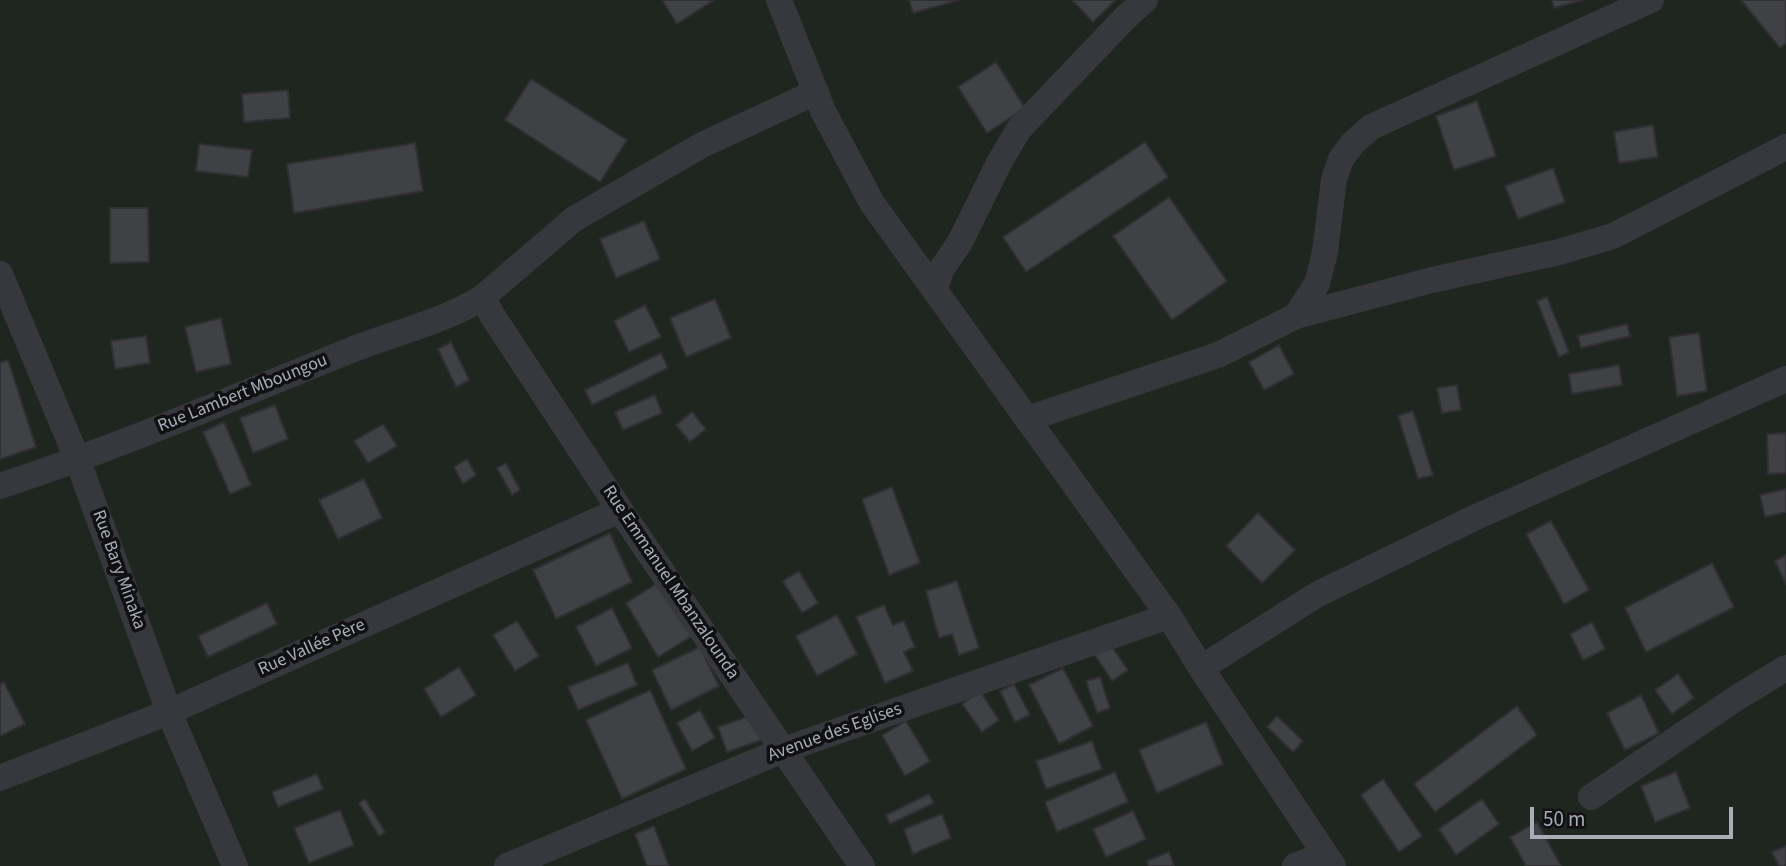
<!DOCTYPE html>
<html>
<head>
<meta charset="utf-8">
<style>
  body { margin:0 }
  #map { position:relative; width:1786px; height:866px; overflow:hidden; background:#161618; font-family:"Source Sans 3",sans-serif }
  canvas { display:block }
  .scale { position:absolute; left:1530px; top:807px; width:203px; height:32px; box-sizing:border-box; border:4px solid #a8adb8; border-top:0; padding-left:9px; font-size:21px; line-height:24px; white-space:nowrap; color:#a8adb8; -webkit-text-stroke:5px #111113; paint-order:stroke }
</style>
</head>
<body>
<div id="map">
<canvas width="1786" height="866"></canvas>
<div class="scale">50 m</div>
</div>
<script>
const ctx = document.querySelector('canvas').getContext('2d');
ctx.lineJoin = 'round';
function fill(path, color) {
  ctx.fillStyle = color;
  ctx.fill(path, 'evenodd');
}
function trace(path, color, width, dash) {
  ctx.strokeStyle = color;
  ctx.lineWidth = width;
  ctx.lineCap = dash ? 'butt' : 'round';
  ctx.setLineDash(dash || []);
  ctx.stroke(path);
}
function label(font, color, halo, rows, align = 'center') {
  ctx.font = font + ' "Source Sans 3",sans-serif';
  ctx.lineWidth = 7;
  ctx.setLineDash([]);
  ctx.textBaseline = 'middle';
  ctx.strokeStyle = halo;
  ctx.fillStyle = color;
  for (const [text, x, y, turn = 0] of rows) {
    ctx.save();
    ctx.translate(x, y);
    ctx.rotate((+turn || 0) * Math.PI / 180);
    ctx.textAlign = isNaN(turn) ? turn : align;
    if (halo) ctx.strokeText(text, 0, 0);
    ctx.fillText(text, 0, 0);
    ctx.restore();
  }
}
const green = new Path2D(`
  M0,0h1786v866h-1786z`);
const building = new Path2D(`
  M662,0h52l-37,24z
  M909,0h50l-46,13z
  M1072,0h44l-23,22z
  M1552,0h30l-28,8z
  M1741,0h45v43l-6,5z
  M996,62l29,46 -38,25 -29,-46z
  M531,79l96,61 -27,42 -95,-62z
  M288,90l2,28 -46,4 -2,-28z
  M1477,101l19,55 -42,14 -18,-54z
  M1653,125l5,32 -39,6 -5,-31z
  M1145,142l23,35 -142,95 -23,-35z
  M415,143l8,48 -129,22 -7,-49z
  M199,144l53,6 -4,27 -52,-6z
  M1553,168l12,34 -47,17 -13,-33z
  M1169,197l58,84 -55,39 -59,-84z
  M110,208h38l1,54 -39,1z
  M644,221l16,38 -44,19 -16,-39z
  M1547,297l22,55 -10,5 -22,-56z
  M715,299l16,39 -45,19 -16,-39z
  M645,305l16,32 -32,15 -15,-31z
  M221,318l10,46 -35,8 -11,-45z
  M1627,324l3,12 -49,12 -3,-12z
  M1699,333l8,58 -30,5 -8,-59z
  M146,336l4,27 -35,6 -4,-28z
  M451,342l18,38 -13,7 -18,-38z
  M1279,345l15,29 -30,16 -15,-28z
  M661,353l7,15 -76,37 -7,-15z
  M8,360l28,87 -36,12v-96z
  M1619,365l3,20 -50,9 -3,-20z
  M1457,385l4,25 -19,3 -5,-25z
  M655,395l7,18 -39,17 -8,-18z
  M275,405l13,34 -35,14 -13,-35z
  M1413,411l20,64 -15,4 -20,-63z
  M692,412l14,17 -16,13 -14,-17z
  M224,422l27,63 -21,9 -27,-62z
  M383,424l14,22 -29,17 -14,-22z
  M1786,433v40l-18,1 -1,-40z
  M467,459l9,16 -13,9 -9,-17z
  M506,463l14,27 -8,5 -15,-27z
  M364,479l18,39 -44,21 -19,-39z
  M892,487l28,76 -31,12 -27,-76z
  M1786,489v23l-21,5 -5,-22z
  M1258,513l37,37 -33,33 -36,-37z
  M1551,521l38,69 -25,14 -38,-70z
  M610,533l22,49 -76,37 -23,-49z
  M1786,555v29l-11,-23z
  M1712,563l22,44 -88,45 -21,-44z
  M799,571l19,32 -16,10 -19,-32z
  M957,581l22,67 -20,7 -7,-21 -13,4 -13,-47z
  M659,582l33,54 -34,21 -32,-54z
  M267,603l10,21 -69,33 -10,-21z
  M884,605l9,20 11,-4 11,26 -11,5 9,19 -28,12 -29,-66z
  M612,608l20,40 -36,18 -20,-39z
  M837,615l20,39 -40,22 -21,-40z
  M517,621l22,35 -24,15 -22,-36z
  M1592,622l13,27 -22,11 -13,-26z
  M1108,641l20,29 -16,11 -19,-29z
  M700,647l19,39 -48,24 -19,-40z
  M628,663l9,22 -59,25 -10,-23z
  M459,667l17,28 -35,22 -17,-28z
  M1063,668l30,58 -34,18 -30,-59z
  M1678,674l16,24 -22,16 -17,-24z
  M1100,677l10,31 -13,5 -11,-32z
  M4,682l21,42 -25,12v-52z
  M1014,684l16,31 -15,7 -15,-31z
  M650,690l36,79 -64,30 -36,-79z
  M980,691l19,29 -17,12 -20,-28z
  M1641,695l18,38 -34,17 -18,-37z
  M1517,706l20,29 -102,77 -21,-28z
  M700,710l15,28 -23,13 -15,-28z
  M755,714l9,25 -37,13 -9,-25z
  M1277,716l26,25 -10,11 -26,-25z
  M906,721l24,40 -25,15 -23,-41z
  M1206,722l17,42 -66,29 -18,-43z
  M1092,741l10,28 -56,20 -10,-28z
  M1115,772l13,30 -71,30 -12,-30z
  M1676,772l14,36 -35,14 -14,-36z
  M317,774l6,15 -45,18 -6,-15z
  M1383,779l39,57 -23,16 -38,-57z
  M929,794l5,9 -44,21 -4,-9z
  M365,799l20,33 -6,4 -20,-33z
  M1482,799l17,25 -43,31 -17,-26z
  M340,810l14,35 -45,18 -15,-35z
  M1133,811l13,28 -40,18 -13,-28z
  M942,814l9,24 -38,16 -9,-25z
  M1537,822l24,44h-35l-16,-29z
  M654,826l15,40h-22l-12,-32z
  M1786,846v20h-7l-7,-14z
  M1169,852l5,14h-25l-2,-5z`);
const minor = new Path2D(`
  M779,0l44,111 49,92 297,413 32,52 132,198
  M0,274l78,187 91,251 66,154
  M935,289l6,-19 19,-28 39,-79 20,-34 106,-111 20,-18
  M483,297l9,18 128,195 242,356
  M1296,316l136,-36 127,-28 54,-16 173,-89
  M1027,419l191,-64 78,-39 21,-32 8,-32 9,-73 7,-20 11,-15 19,-17 280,-127
  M0,486c119,-39 234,-89 349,-135 41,-17 100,-31 134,-54l91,-78 128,-74 114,-53
  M1201,668l117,-74 156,-76 312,-139
  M0,778l169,-66 451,-202
  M1591,797l147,-100 48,-29
  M507,866l276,-116 386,-134
  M1295,866l29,-11`);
const streetNames = [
  ["Rue Lambert Mboungou",243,394,-22],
  ["Rue Bary Minaka",118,570,70],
  ["Rue Emmanuel Mbanzalounda",670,583,56],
  ["Rue Vallée Père",312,648,-24],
  ["Avenue des Eglises",835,733,-20]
];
fill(green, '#1e261f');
fill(building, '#404145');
trace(building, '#303034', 2);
trace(minor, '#37383d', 26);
label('18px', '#a8adb8', '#111113', streetNames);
</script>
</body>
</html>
